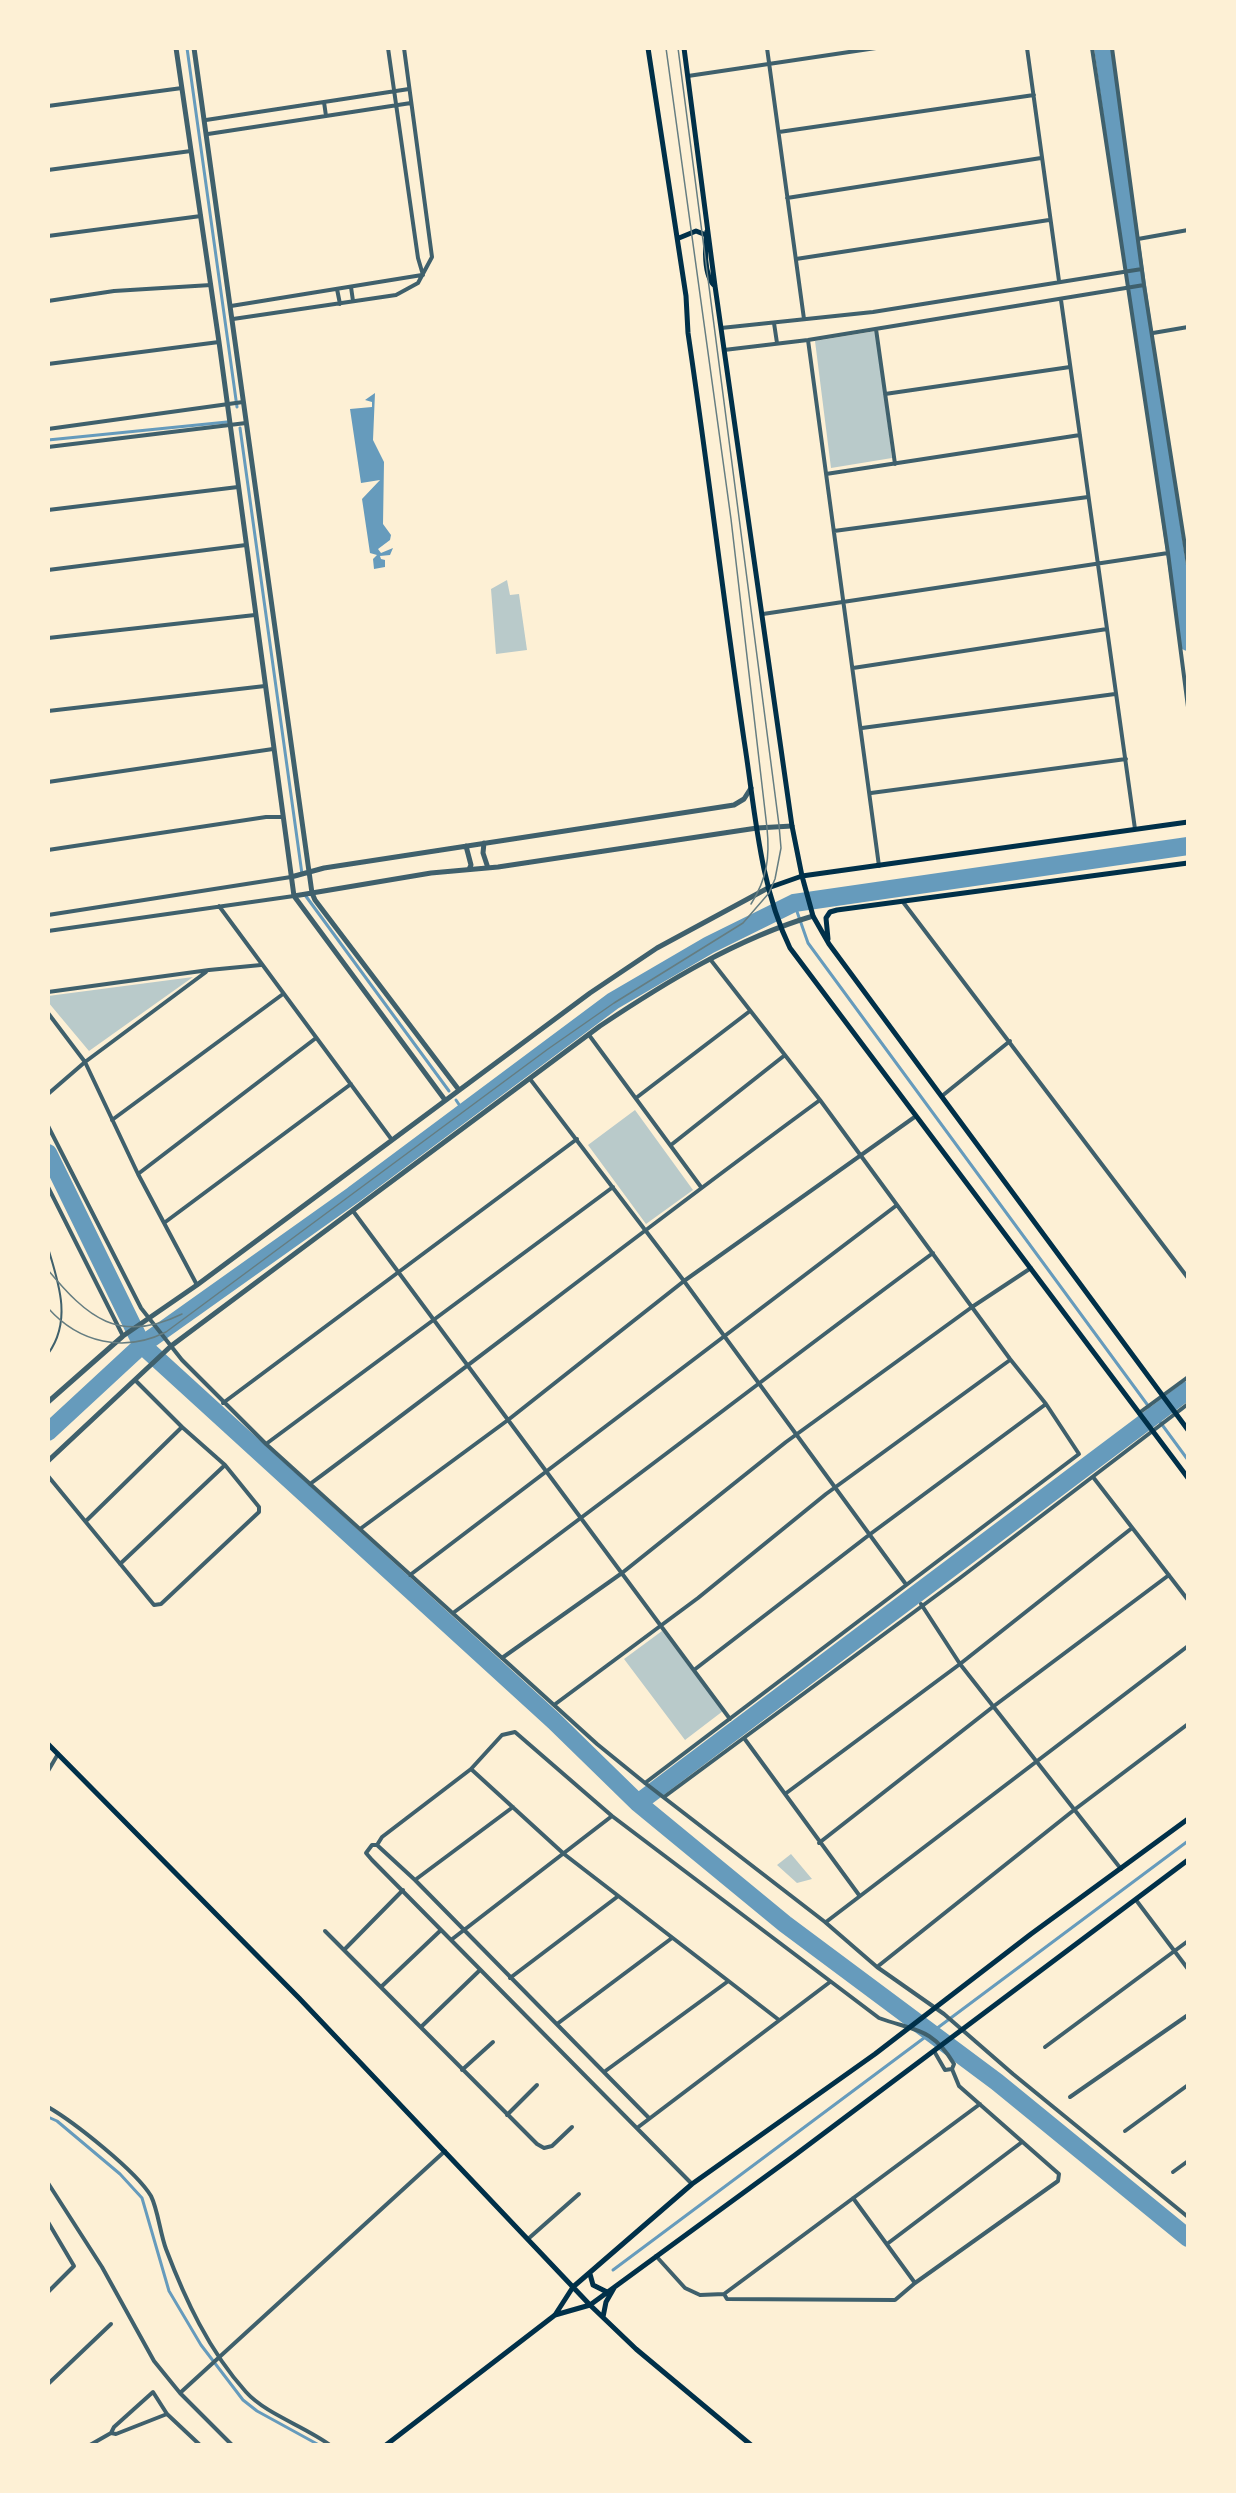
<!DOCTYPE html>
<html>
<head>
<meta charset="utf-8">
<style>
  body { margin:0 }
  #map { position:relative; width:1236px; height:2493px; overflow:hidden; background:#fdf0d5; font-family:Commissioner,sans-serif }
  canvas { display:block }
  .frame { position:absolute; inset:0; border:50px solid #fdf0d5; pointer-events:none }
</style>
</head>
<body>
<div id="map">
<canvas width="1236" height="2493"></canvas>
<div class="frame"></div>
</div>
<script>
const ctx = document.querySelector('canvas').getContext('2d');
ctx.lineJoin = 'round';
function fill(path, color) {
  ctx.fillStyle = color;
  ctx.fill(path, 'evenodd');
}
function trace(path, color, width, dash) {
  ctx.strokeStyle = color;
  ctx.lineWidth = width;
  ctx.lineCap = dash ? 'butt' : 'round';
  ctx.setLineDash(dash || []);
  ctx.stroke(path);
}
const green = new Path2D(`
  M876,331l16,127 -61,10 -16,-127z
  M507,580l3,15 9,-1 8,56 -31,4 -5,-65z
  M193,977l-104,74 -41,-49v-6z
  M635,1110l58,80 -47,34 -58,-79z
  M662,1631l61,80 -38,29 -61,-81z
  M791,1854l21,25 -15,4 -20,-18z`);
const water = new Path2D(`
  M375,393l-2,47 11,22 -1,62 8,11 -1,5 -12,9 3,4 12,-5 -3,7 -10,1 1,3 4,1v7l-11,2 -1,-10 4,-4 -7,-2 -8,-54 18,-19 -19,3 -11,-74 22,-2v-5l-7,-2z`);
const stream = new Path2D(`
  M187,48l50,359
  M240,428l62,446
  M48,440l179,-18
  M305,895l144,196
  M794,903l14,40 380,517
  M456,1100l8,12
  M48,2117l9,4 63,53 22,24 27,93 32,54 42,55 14,11 62,34
  M613,2270l575,-429`);
const river = new Path2D(`
  M1103,48l85,594
  M48,1153l94,192 412,376 84,82 147,121 212,158 191,156
  M48,1432l94,-87 211,-150 260,-194 96,-56 85,-42 394,-57
  M638,1803l550,-413`);
const service = new Path2D(`
  M48,1248c11,36 24,73 0,106`);
const minor = new Path2D(`
  M388,48l30,210 5,17
  M767,48l37,271
  M1027,48l32,233
  M1092,48l76,505 20,154
  M1112,48l32,237 44,280
  M688,76l188,-28
  M324,102l2,14
  M48,106l134,-18
  M206,120l203,-31
  M779,132l255,-37
  M208,134l203,-31
  M48,170l143,-19
  M787,198l254,-40
  M48,236l153,-20
  M1138,239l50,-9
  M796,259l253,-39
  M351,287l2,14
  M337,289l3,15
  M1061,300l74,529
  M48,301l66,-10 97,-6
  M231,306l191,-31
  M233,319l163,-24 22,-12 14,-26 -28,-209
  M774,323l3,20
  M721,328l152,-16 269,-43
  M876,329l19,135
  M1153,333l35,-6
  M808,340l71,526
  M724,350l84,-10 336,-55
  M48,364l171,-22
  M885,394l185,-27
  M48,429l195,-27
  M48,447l198,-24
  M826,474l254,-39
  M48,510l190,-23
  M834,531l254,-34
  M48,570l198,-25
  M763,614l405,-61
  M48,638l207,-23
  M853,668l254,-39
  M48,711l217,-25
  M862,728l253,-34
  M48,782l225,-33
  M871,793l255,-34
  M48,850l218,-33h17
  M903,902l285,376
  M219,906l173,234
  M48,915l243,-38
  M48,931l246,-35
  M48,992l161,-22 52,-5
  M48,1013l37,49 53,112 59,111
  M589,1035l112,152
  M530,1079l154,202 221,302
  M48,1094l37,-32 121,-90
  M942,1096l68,-55
  M636,1098l114,-87
  M112,1120l171,-126
  M48,1126l93,182 41,52 84,84 331,300 48,39 180,139 52,45 67,47 69,60 175,143
  M671,1145l114,-90
  M138,1174l178,-136
  M48,1187l75,149
  M353,1211l377,508
  M164,1223l187,-139
  M223,1403l354,-264
  M1139,1413l49,-36
  M266,1444l347,-257
  M48,1476l106,129 7,-1 98,-92v-5l-34,-42 -43,-38 -47,-47
  M1093,1477l95,123
  M310,1484c171,-127 338,-258 510,-384
  M86,1521l96,-94
  M360,1529l148,-109 176,-139 232,-165
  M120,1564l105,-99
  M410,1575l487,-370
  M921,1604l39,60 161,205
  M453,1613c161,-118 319,-241 480,-360
  M502,1658l120,-85 164,-131 186,-135 59,-39
  M694,1670l175,-135 177,-131
  M554,1705l144,-107 128,-104 184,-134
  M744,1738l115,157
  M471,1769l93,85 215,166
  M48,1771l10,-17
  M645,1783l434,-329 -33,-50 -36,-45 -190,-259 -110,-141
  M785,1794l175,-130 172,-136
  M664,1797l296,-219 228,-174
  M513,1807l-98,73 234,238
  M819,1843l175,-137 175,-131
  M377,1845l5,-8 89,-68 31,-34 13,-3 97,84 267,202c35,13 53,9 75,46l-2,5 7,17 100,88 -1,7 -143,102 -20,17 -168,-1 -3,-5 -24,1 -15,-7 -29,-32
  M415,1880l-38,-35h-5l-6,8 6,7 320,324
  M1136,1900l52,69
  M826,1922l362,-276
  M325,1931l212,213 7,4 8,-2 20,-19
  M451,1940l161,-124
  M344,1950l59,-60
  M877,1967l197,-157 114,-86
  M510,1978l107,-81
  M381,1987l60,-57
  M557,2024l115,-86
  M421,2027l59,-57
  M1045,2047l143,-106
  M934,2051l11,19 7,-1
  M462,2070l31,-28
  M604,2072l123,-90
  M1070,2097l118,-82
  M48,2107c26,15 88,64 103,89 7,14 9,37 15,53 19,50 43,102 80,143 20,22 58,34 84,53
  M507,2115l30,-30
  M637,2128l193,-146
  M1125,2131l63,-46
  M1173,2172l15,-11
  M48,2183l54,84 52,94 26,32 52,52
  M853,2198l62,85
  M48,2222l26,44 -26,26
  M528,2239l51,-45
  M887,2244l135,-102
  M724,2294l256,-190
  M48,2384l63,-60
  M180,2393l265,-242
  M111,2433l3,-6 39,-35 14,22 33,31
  M90,2445l21,-12 5,1 51,-20`);
const tertiary = new Path2D(`
  M176,48l43,294 75,554 151,204
  M194,48l118,845 3,7 144,190
  M484,843l-1,10 5,15
  M466,846l5,19 -2,4
  M291,877l33,-9 410,-63 10,-6 7,-11
  M294,896l137,-23 67,-6 259,-39 35,-2
  M48,1402l75,-66 74,-51 393,-292 67,-45 111,-60
  M48,1461l123,-115 429,-320c66,-44 136,-87 213,-110`);
const secondary = new Path2D(`
  M648,48l38,248 2,37c20,135 36,271 56,407 11,69 15,144 46,208l398,530
  M684,48l31,238 77,540 10,50 11,40 16,28 359,486
  M707,231c-2,14 -4,45 8,55
  M679,238l17,-7 10,4
  M768,888l34,-12 386,-54
  M828,939l-2,-21 4,-6 7,-2 351,-47
  M48,1744l251,254 291,307 46,44 115,96
  M590,2274l3,11 14,7
  M555,2315l35,-10 205,-150 393,-295
  M603,2317l3,-15 8,-14
  M386,2445l169,-130 18,-28 119,-103 183,-130 156,-120 157,-115`);
const tram = new Path2D(`
  M666,48l65,471 36,309c3,29 0,51 -16,76
  M48,1270c39,47 71,75 134,44
  M48,1308c31,35 76,45 118,24l382,-283 66,-46 129,-80 26,-30 6,-14 6,-31 -2,-23 -101,-777`);
fill(green, '#b9caca');
fill(water, '#669bbc');
trace(stream, '#669bbc', 3);
trace(river, '#669bbc', 18);
trace(service, '#3f606c', 2);
trace(minor, '#3f606c', 4);
trace(tertiary, '#3f606c', 5);
trace(secondary, '#003049', 5);
trace(tram, '#657d81', 1.5);
</script>
</body>
</html>
